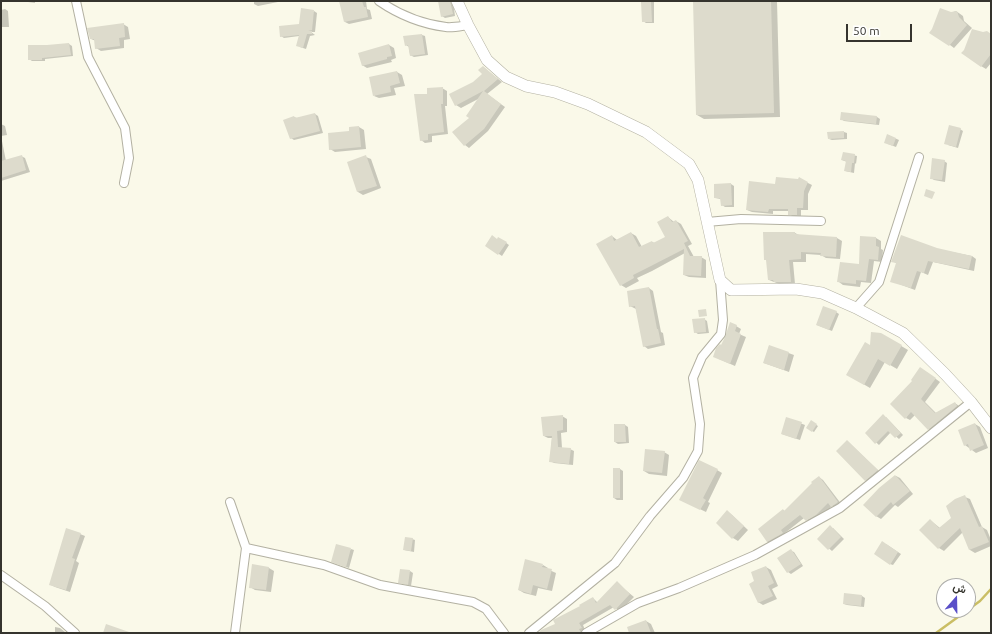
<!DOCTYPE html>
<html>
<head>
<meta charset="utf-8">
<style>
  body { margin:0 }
  #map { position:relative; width:992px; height:634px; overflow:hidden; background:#faf9e9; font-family:Ubuntu,Vazirmatn,sans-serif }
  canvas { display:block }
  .frame { position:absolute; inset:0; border:2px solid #35342e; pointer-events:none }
  .north { position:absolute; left:936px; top:578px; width:40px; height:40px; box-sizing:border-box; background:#fff; border:1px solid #aeaeab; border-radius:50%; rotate:20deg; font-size:11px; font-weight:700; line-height:16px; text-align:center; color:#35342e }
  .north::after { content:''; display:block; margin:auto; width:14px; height:18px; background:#5a4fc8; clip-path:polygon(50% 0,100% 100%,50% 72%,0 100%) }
  .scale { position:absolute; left:846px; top:24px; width:66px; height:18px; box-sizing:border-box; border:2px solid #35342e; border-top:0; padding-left:5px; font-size:12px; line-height:14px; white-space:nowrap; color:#35342e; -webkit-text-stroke:3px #fff; paint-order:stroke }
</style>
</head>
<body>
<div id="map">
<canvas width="992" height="634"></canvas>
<div class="frame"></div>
<div class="north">ش</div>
<div class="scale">50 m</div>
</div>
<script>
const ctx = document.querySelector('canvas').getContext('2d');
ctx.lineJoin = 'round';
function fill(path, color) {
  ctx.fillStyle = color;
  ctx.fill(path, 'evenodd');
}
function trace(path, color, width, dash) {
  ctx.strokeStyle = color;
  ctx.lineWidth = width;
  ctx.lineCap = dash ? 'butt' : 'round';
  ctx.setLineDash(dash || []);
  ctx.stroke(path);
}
const shadow = new Path2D(`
  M21,1h33h-19v2z
  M254,1h24v1l-20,4 -4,-2z
  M340,1h26l1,8 3,1 2,9 -23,5 -4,-2z
  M439,1h14l2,15 -10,2 -3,-2z
  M642,1h12v22h-8l-3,-2z
  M694,1h83l3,116 -76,2 -7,-4z
  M5,9l3,2 1,16h-8v-17z
  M314,11l3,2 -2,19h-4l4,3 -5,1 -4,13 -6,-2 -1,-11 -15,2 -3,-2 19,-11z
  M956,11l7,5 1,5 8,7 -18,20 -4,-3v-32z
  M123,24l5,3 2,12 -6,1v8l-23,3 -5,-3v-7l-5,-2z
  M991,34v29l-5,6 -5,-3z
  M422,35l3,1 3,19 -14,2 -4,-2 -1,-8 -3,-2z
  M69,44l3,2 1,10 -28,3v2h-13l-3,-2 18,-13z
  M389,45l5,3 2,10 -5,2 1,2 -25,6 -5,-3z
  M483,67l19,15 -15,12 18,13 -17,24 -19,17 -4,-3 6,-27 9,-20 -19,10 -5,-3 18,-22 9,-9z
  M397,72l5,3 3,11 -11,2 2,7 -17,3 -5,-2z
  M442,88l5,3v15h-2l3,28 -16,2v6l-7,1 -4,-3 7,-45z
  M315,114l3,2 5,17 -29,7 -3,-2 3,-21 3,1z
  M877,117l3,2 -1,6 -35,-4 -3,-2z
  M1,124l4,2 2,9 -6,1 5,25 15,-5 4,2 5,14 -29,9z
  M359,127l5,3 2,19 -31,3 -5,-3z
  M960,129l3,2 -5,17 -10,-3z
  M844,132l3,1v6l-15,1 -3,-1z
  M888,135l11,5 -3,7 -8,-3z
  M844,153l13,3 -1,8 -1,-1 -1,10 -9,-2 2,-9 -5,-2z
  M366,157l5,2 10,29 -18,7 -5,-3 -10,-29z
  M944,161l3,2 -2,19 -11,-2 -3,-2z
  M800,179l12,6 -4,9v16h-7v7h-7l-5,-3v-3h-16v3l-21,-2 -5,-2 29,-25 23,-5z
  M731,184l3,2v21h-9l-3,-2 -1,-6 -6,-1z
  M668,217l6,5 2,-1 5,3 11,20 -4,2 6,11h7l5,3v18l-17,-1 -5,-2 1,-22 -33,18 -15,7 2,3 -13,7 -5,-3 -9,-49 5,4 14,-7 5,3 6,11 10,-5 3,1 12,-6z
  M764,233h31l4,2 38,3 5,3 -2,18 -14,-1 -5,-3 -15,-1v8h-13l2,22h-16l-10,-4 -1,-19 -3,-2z
  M861,237l15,1 5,3v8l2,1 -1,12 -8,-1 -3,22 -10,-1 -1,5 -17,-2 -4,-3 21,-17z
  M497,240h5l7,5 -7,11 -3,-2z
  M937,249l35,7 4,3 -2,12 -41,-9 -5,13 -7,-3 -6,18 -24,-9 6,-17 -4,-3z
  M649,288l4,3 8,41 2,1 2,12 -17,4 -4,-3 -8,-37 -6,-3z
  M836,312l3,2 -7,17 -15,-6z
  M704,319l3,2 2,12 -11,1 -3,-2z
  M736,326l5,3 -2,5 7,3 -11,29 -16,-7 2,-13z
  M881,334l27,16 -11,19 -12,-7 -15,26 -22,-13z
  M769,346l25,9 -5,17 -25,-9z
  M925,371l15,11 -15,20 11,11 19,-10 4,3 2,3 -28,23 -4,-3 -14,-14 -5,5 -4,-2z
  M562,416l5,3v13l-6,1 1,15 8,1 4,2 -1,14 -19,-2 -4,-2 2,-23h-4l-4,-2z
  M886,417l17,18 -4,4 -8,-7 -12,13 -13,-12z
  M787,418l18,7 -5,15 -18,-6z
  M811,422l7,4 -4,6 -7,-4z
  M975,424l5,3 8,21 -12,5 -11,-8z
  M615,425h10l3,2 1,16 -11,1 -3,-2z
  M847,441l33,31 -12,10 -3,-2z
  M664,452l5,3 -2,21 -18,-2 -5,-3z
  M620,469l3,2v29h-6l-3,-2z
  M717,470l5,3 -14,29 2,1 -4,9 -21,-10z
  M896,476l4,2 13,16 -15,13 -3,-2 -14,14 -5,-3z
  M819,477l4,3 19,25 -6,4 -4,-3 -11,11 -10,6 -7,-5 -19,15 2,3 -15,8 -5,-2 16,-32 2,1z
  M965,497l5,2 12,28 5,3 4,10v6l-16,7 -5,-3 -7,-18 -19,19 -5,-3 -19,-18 10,-10 10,8 12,-10z
  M728,512l4,3 16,15 -10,11 -5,-3z
  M833,528l11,11 -12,12 -14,-12z
  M80,534l5,2 -9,25 3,2 -9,29 -15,-5 -4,-2z
  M412,539l3,1 -1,12 -10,-2z
  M886,544l15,10 -8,11 -3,-1z
  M351,549l3,1 -5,18 -14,-5z
  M791,551l3,1 9,14 -12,8 -3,-2z
  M543,565l5,3 -1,1 9,4 -4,18 -14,-3 -2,8 -12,-3 -5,-3z
  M253,566l16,2 5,3 -3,21 -16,-2 -5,-3z
  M766,567l5,3 7,16 -6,3 5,10 -14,6 -5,-3 -2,-20z
  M410,571l3,2 -2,13 -12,-4z
  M617,583l17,14 -14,14 -6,-4 -31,18 2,5 -2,3h-44l18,-8 36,-27 5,5z
  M862,596l3,2 -1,9 -17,-2 -3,-1z
  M646,621l5,3 4,9h-24z
  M55,627l5,1 5,4v1h-10z`);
const stream = new Path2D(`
  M936,633l44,-32 11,-12`);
const building = new Path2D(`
  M339,1h23l2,6h2l2,10 -24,5z
  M438,1h12l3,13 -12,3z
  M693,1h78l3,112 -78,2z
  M641,2h10l1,20h-10z
  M301,8l13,2 -2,20 -4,1h4v3h-5l-4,14 -7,-2 3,-11 -19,2 -1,-11 20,-2z
  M940,8l11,4 6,-1 2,6 8,8 -18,21 -20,-13 3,-4z
  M124,23l1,14 -6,1 1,8 -25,3 -1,-10h-4l-3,-11z
  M972,29l11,3 4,-1 4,3v20l-10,13 -20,-14 3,-3z
  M422,34l3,20 -15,2 -2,-11 -3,1 -2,-10z
  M69,43l2,12 -29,3v2h-14v-15h19z
  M389,44l3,12 -5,1v2l-25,7 -4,-13z
  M483,66l15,13 -14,12 17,13 -17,25 -20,17 -12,-14 17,-14 -3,-2 17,-25 -28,15 -6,-12 24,-12 9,-8 -4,-4z
  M397,71l3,12 -10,3 1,6 -18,4 -4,-19z
  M443,87v17h-2l3,28 -16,2v6l-8,1 -6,-47h13v-6z
  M841,112l36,4 -1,8 -36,-4z
  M315,113l5,18 -30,8 -7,-19 11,-4 1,2z
  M949,125l12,3 -5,19 -12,-3z
  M359,126l2,21 -32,3 -1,-17 21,-2v-4z
  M844,131v7l-16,1 -1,-7z
  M887,134l9,4 -3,8 -9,-3z
  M843,152l12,2 -1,9h-2l-1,9 -7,-1 2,-10 -5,-1z
  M22,155l4,15 -25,8v-17z
  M366,155l11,31 -20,6 -10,-30z
  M932,158l13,2 -3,20 -12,-1z
  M776,177l22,2 1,-2 9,5 -4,9 -1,17h-6v7h-9v-6h-19l-1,3 -22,-2 3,-29 26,3z
  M731,183l1,22 -11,1 -1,-8h-6v-14z
  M926,189l9,3 -3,7 -8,-3z
  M668,216l4,6 4,-2 12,21 -4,2 6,13h12l-1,20 -18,-1 1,-26 -37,19 -14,7 1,3 -14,8 -24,-42 16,-9 2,6 17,-9 8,15 13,-6 1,2 12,-6 -8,-15z
  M763,232h32v2l42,3 -1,20 -16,-1 1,-3 -20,-1v7l-12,1 2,22h-17l-1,-2h-5l-2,-20h-2z
  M492,235l5,4 1,-2 9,5 -9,13 -13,-9z
  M901,235l36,13 35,8 -3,13 -41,-8 -4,12 -7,-2 -6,17 -21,-6 6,-19 -5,-1z
  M860,236l16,1v9l3,1 -1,13 -9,-1 -3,22 -10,-1v4l-19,-2 3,-20 19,2z
  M649,287l8,42h1l3,14 -18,4 -8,-41 -6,1 -2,-16z
  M823,306l14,5 -8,19 -13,-5z
  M706,309l1,7 -8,1 -1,-7z
  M705,318l1,14 -12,1 -2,-14z
  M730,322l7,3 -2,6 6,3 -11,30 -17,-7 3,-9 4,-4 1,1 4,-8z
  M871,332l10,1 21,12 -12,21 -12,-7 -14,26 -18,-10 19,-33 5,3z
  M769,345l20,7 -5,18 -21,-7z
  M920,367l16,11 -15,21 14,14 20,-11 2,4 -29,24 -17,-18 -6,7 -15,-15 22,-23 -1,-1z
  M883,414l18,19 -6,5 -7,-7 -13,13 -10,-11z
  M563,415v15l-6,1 1,16 13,1 -2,16 -20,-2 3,-26h-9l-2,-19z
  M786,417l16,5 -6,17 -15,-5z
  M811,420l6,4 -5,8 -6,-4z
  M975,423l9,22 -14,6 -2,-7 -4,2 -6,-16z
  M614,424h11l1,18h-12z
  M847,440l31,30 -13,11 -29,-30z
  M645,449l20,2 -3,22 -19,-2z
  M699,460l19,9 -15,29 3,2 -6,10 -21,-10z
  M613,468h7v30h-7z
  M895,475l15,16 -17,14 -2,-3 -15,15 -13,-12 16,-17z
  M819,476l19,26 -7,5 -3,-4 -12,12 -10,6 -6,-6 -19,15 2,3 -16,9 -9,-13 25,-20 1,2 28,-28 -1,-1z
  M965,495l14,32 3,-1 7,16 -20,8 -9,-22 -22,21 -19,-19 11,-11 9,9 12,-10 -5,-12 9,-7z
  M727,510l17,16 -12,13 -16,-16z
  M830,525l11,12 -13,13 -11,-11z
  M66,528l15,5 -9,25 3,1 -9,31 -17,-5z
  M405,537l8,1 -2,13 -8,-1z
  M882,541l16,11 -8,13 -16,-11z
  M336,544l15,4 -5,19 -15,-5z
  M791,549l10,15 -14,9 -10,-15z
  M525,559l18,5 -1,3 10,2 -5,20 -14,-4 -2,9 -13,-4z
  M252,564l17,3 -3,23 -17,-2z
  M766,566l8,17 -6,3 5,10 -15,7 -9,-19 5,-3 -3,-9z
  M400,569l10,1 -2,15 -10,-2z
  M617,581l13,13 -15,16 -5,-5 -31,18 3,5 -3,1 2,4h-43l3,-3 14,-6 -2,-4 27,-14 -1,-1 14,-8 3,6z
  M844,593l18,2 -1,11 -18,-2z
  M646,620l5,13h-22l-2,-6z
  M106,624l23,8 -1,1h-25z`);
const street = new Path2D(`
  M76,1l12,56 37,71 4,30 -5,25
  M379,1c19,13 43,23 67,26 6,1 15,-1 22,-2
  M707,222l34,-3 80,2
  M856,308l23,-26 40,-125
  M230,502l16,46 -11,85
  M246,548l78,17 56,20 93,17 13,7 18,24
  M1,575l44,31 30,27
  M529,633l86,-70 35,-47 33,-38 15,-27 2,-27 -7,-46 9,-21 19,-23 2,-14 -3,-40
  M586,633l52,-30 41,-15 76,-33 85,-47 131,-106`);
const secondary = new Path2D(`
  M457,1l11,24 19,35 19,17 20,9 29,6 33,12 58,28 43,32 9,16 22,100 11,10 65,-1 26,4 34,15 47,25 42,41 26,28 20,26`);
fill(shadow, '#0003');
trace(stream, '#cabe64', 2.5);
fill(building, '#dddbcc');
trace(street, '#b3b1a2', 10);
trace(secondary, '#b3b1a2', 12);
trace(street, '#fff', 8);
trace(secondary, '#fff', 11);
</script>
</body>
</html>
